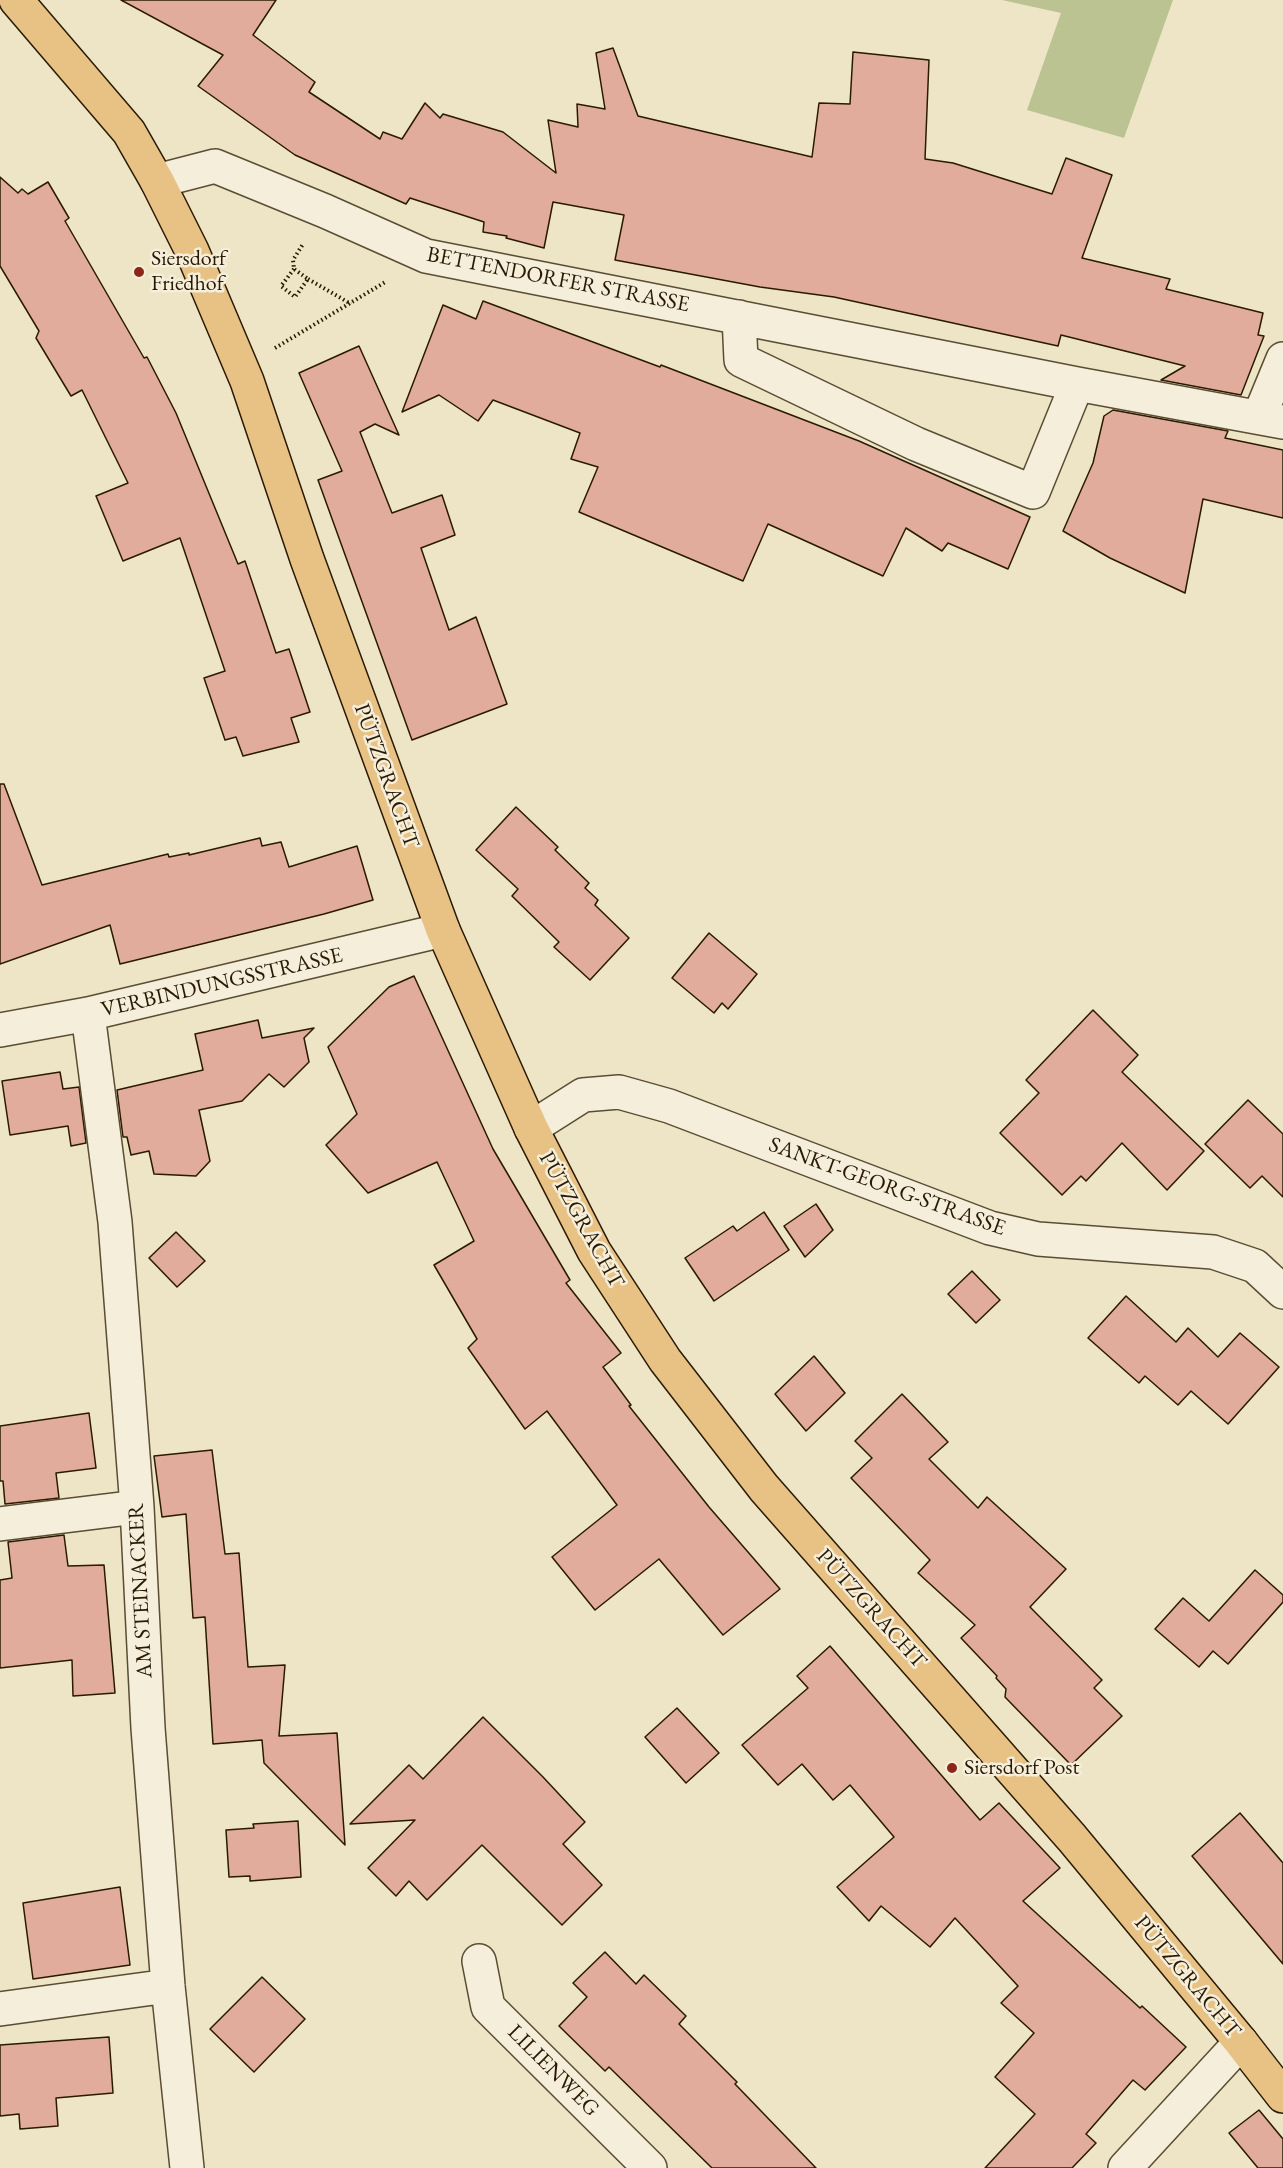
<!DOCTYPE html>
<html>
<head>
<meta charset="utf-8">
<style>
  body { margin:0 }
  canvas { display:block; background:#eee5c7 }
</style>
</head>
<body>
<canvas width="1283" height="2168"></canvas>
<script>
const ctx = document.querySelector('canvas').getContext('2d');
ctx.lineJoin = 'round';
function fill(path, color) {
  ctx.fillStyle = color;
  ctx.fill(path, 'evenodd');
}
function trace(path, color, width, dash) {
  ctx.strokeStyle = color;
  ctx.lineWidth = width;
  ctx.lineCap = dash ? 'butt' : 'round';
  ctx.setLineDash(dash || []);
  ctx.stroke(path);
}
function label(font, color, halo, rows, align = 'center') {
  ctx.font = font + ' "EB Garamond",serif';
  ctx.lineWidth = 5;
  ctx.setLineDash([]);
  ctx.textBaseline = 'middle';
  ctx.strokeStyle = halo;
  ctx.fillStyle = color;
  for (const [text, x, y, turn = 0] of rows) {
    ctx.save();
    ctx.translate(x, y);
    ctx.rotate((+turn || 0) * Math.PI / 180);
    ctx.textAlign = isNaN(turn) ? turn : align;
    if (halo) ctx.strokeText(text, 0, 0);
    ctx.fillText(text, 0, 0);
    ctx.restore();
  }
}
const green = new Path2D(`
  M1002,0h171l-49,138 -97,-28 34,-97z`);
const building = new Path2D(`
  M121,0h155l-23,35 62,47 -6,10 71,47 3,-7 19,7 23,-36 15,15 3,-4 60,18 53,41 -8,-53 30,7 -1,-23 28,5 -9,-56 17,-5 25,68 174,41 7,-54 31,1 3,-52 76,8 -4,99 28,4 99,31 14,-36 46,17 -30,83 88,21 -4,10 97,24 -5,22 6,1 -23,59 -80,-15 24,-14 -124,-31 -3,11 -224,-49 -74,-10 -145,-27 9,-45 -71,-13 -9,46 -38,-10 1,-2 -24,-4 1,-10 -74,-24 -4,6 -111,-49 -97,-69 25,-31z
  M0,177l18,16 4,-4 6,5 20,-12 21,36 -4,3 79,137 3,-1 29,56 62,151 7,-3 31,92 13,-4 21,63 -19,6 8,24 -56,14 -7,-19 -11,3 -21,-62 21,-7 -45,-133 -57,23 -27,-65 32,-13 -46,-93 -11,6 -35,-58 3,-7 -39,-65z
  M483,301l177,66 1,-2 198,76 171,76 -22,52 -60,-26 -6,8 -36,-23 -23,48 -115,-52 -25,57 -164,-69 19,-45 -27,-8 9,-26 -87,-33 -15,21 -39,-26 -37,17 41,-107 33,14z
  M359,346l40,89 -24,-11 -15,8 32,81 50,-18 13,40 -34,13 28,82 27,-13 31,87 -95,36 -94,-260 24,-9 -43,-98z
  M1113,410l115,21 -3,7 58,12v68l-80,-19 -18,94 -75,-35 -47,-27 30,-68 11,-47z
  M0,784h4l38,101 126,-31 1,3 20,-4v2l71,-17 2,8 19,-4 8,25 68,-21 16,54 -49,14 -204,50 -10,-39 -110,39z
  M516,807l42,40 -3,3 34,33 -4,5 13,12 -3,5 34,33 -39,42 -36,-33 5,-5 -47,-46 6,-7 -42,-39z
  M709,933l48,41 -29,35 -6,-6 -8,10 -42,-35z
  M414,976l79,173 77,131 -4,3 55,70 -18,14 28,38 -2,1 80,101 71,82 -57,46 -64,-76 -64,51 -43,-53 65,-52 -70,-94 -22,18 -57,-81 9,-9 -43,-74 40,-24 -37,-79 -69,31 -42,-48 31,-31 -29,-67 61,-60z
  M1093,1010l45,45 -16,17 82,79 -37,39 -45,-47 -36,38 -5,-5 -19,19 -62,-62 39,-40 -13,-13z
  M258,1020l4,18 52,-10 -10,10 5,24 -25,25 -15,-13 -27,27 -43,9 11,51 -14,15 -42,-2 -5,-23 -18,4 -4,-18h-4l-6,-47 86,-20 -8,-36z
  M60,1072l3,17 16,-2 7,56 -15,3 -3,-20 -58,9 -8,-54z
  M1248,1100l35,34v63l-21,-21 -12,12 -45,-44z
  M816,1204l17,26 -28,27 -21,-31z
  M764,1212l25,38 -75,51 -29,-43 48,-32 4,5z
  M176,1232l29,29 -28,26 -28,-29z
  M972,1271l28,29 -24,23 -28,-29z
  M1126,1296l50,46 12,-14 30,29 22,-24 39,34 -51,57 -37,-33 -13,14 -33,-29 -6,7 -51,-45z
  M814,1356l31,37 -39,38 -31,-37z
  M902,1394l46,48 -19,17 49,49 9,-11 79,72 -36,38 72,73 -8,8 28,28 -51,49 -66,-68 1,-8 -10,-11 1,-2 -36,-38 14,-13 -57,-52 12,-13 -79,-82 21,-20 -17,-17z
  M89,1413l7,55 -40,5 3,25 -54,6 -2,-23h-3v-55z
  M212,1450l13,104 14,-1 9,114 37,-2 -6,71 58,-3 8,112 -81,-82 -2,-23 -49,4 -8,-127 -12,1 -7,-104 -24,3 -8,-61z
  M64,1535l4,31 36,-1 11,128 -42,3 -1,-36 -72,8v-88l12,-2 -4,-36z
  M1255,1570l28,25v7l-55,62 -15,-13 -14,16 -44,-38 28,-31 26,23z
  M830,1646l150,174 19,-17 61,65 -37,33 117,107 2,-2 44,41 -41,43 -12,-10 -47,54 10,9 -24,25h-87l50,-54 -40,-37 39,-44 -33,-30 17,-17 -63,-68 -25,29 -49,-41 -12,15 -32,-34 57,-50 -44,-52 -17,15 -31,-36 -24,21 -36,-40 66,-57 -11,-12z
  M677,1708l42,45 -33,30 -41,-46z
  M483,1717l60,60 42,45 -22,22 39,41 -40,40 -80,-80 -55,55 -18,-19 -13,15 -28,-28 47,-48 -65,4 59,-59 14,14z
  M1240,1813l43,50v101l-91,-108z
  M298,1821l3,56 -51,4v-5l-21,1 -3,-47 28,-2 -1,-4z
  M120,1887l10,78 -97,14 -10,-76z
  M605,1952l31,32 8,-9 42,41 -7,8 58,58 -2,2 81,84h-104l-103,-101 -4,4 -46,-45 28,-29 -14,-14z
  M262,1977l43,42 -51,53 -44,-43z
  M109,2037l4,56 -57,5 2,28 -38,3 -1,-15 -19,2v-71z
  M1259,2110l24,29v29h-25l-29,-35z`);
const path = new Path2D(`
  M294,269l-13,17 14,11 13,-18 -14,-10 -1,-9 10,-16
  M308,279l43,25
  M275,348l112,-67`);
const minor = new Path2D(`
  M157,181l58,-15 110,45 101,45 651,128 206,38
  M739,317l2,43 175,84 117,48 44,-108
  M1259,417l24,-58
  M88,1014l27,208 22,285 11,221 20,258 19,182
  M0,1030l88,-16 355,-84
  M531,1128l52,-33 36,-3 50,14 321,122 48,11 175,13 42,14 28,26
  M0,1524l137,-17
  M479,1961l9,46 162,161
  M0,2009l168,-23
  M1125,2168l116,-126`);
const major = new Path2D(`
  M16,0l113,132 28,49 35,70 55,130 60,178 136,371 88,198 63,123 71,109 99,128 308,350 169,204 42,54`);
const markers = [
  [139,272,6,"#8f2418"],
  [952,1768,6,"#8f2418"]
];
const poiNames = [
  ["Siersdorf",151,259],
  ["Friedhof",151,284],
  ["Siersdorf Post",964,1768]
];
const streetNames = [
  ["BETTENDORFER STRASSE",558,280,11],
  ["PÜTZGRACHT",386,776,70],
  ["VERBINDUNGSSTRASSE",222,983,-13],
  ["SANKT-GEORG-STRASSE",887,1187,20],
  ["PÜTZGRACHT",581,1220,61],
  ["AM STEINACKER",141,1591,-93],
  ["PÜTZGRACHT",871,1609,48],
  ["PÜTZGRACHT",1187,1977,50],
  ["LILIENWEG",553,2071,45]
];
fill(green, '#bbc393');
fill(building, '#e1ac9c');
trace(building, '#2a1a02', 1.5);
trace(minor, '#5b4d33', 36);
trace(major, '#2a1a02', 36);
trace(path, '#2a1a02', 4, [1.5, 3]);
trace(minor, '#f4eedb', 33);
trace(major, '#e7c284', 33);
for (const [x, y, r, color] of markers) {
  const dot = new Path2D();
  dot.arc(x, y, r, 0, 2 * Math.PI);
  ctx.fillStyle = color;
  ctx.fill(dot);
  trace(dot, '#f4eedb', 2);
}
label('22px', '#2a1a02', '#f4eedb', poiNames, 'left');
label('22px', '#2a1a02', '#f4eedb', streetNames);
</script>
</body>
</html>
